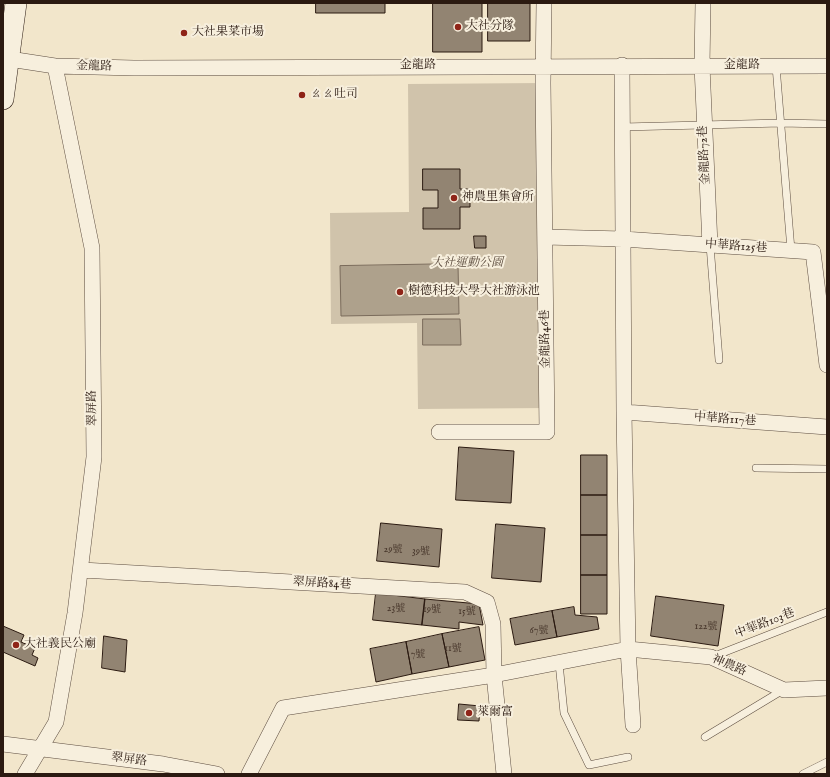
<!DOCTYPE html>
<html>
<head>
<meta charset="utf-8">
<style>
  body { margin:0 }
  #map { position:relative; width:830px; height:777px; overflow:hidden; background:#f2e6cb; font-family:"IM FELL English",serif }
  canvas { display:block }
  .frame { position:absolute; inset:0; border:4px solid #2b1a11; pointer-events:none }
</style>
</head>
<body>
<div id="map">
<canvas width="830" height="777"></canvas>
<div class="frame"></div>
</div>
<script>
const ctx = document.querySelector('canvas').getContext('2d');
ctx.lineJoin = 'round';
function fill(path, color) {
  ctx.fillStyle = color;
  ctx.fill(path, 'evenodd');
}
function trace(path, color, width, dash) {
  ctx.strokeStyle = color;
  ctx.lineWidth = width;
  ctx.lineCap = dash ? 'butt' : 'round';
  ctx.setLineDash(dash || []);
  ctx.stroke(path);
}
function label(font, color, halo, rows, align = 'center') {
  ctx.font = font + ' "IM FELL English","Noto Serif TC",serif';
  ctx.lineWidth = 4;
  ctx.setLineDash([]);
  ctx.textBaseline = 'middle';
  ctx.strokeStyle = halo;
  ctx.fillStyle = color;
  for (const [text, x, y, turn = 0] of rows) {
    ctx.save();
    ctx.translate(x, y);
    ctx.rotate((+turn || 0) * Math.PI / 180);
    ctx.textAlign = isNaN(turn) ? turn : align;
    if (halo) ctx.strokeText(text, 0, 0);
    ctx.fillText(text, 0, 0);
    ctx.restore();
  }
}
const green = new Path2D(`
  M543,83l4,325 -129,1 -1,-86 -86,1 -1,-111 79,-1 -1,-128z`);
const water = new Path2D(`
  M458,264l1,50 -118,2 -1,-50z
  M423,319h37l1,26h-38z`);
const building = new Path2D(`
  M316,3h69v10h-69z
  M433,3h49v49h-49z
  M488,3h42v38h-42z
  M423,169h37v20h10v18h-10v22h-37v-21h15v-18h-15z
  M474,236h12v12h-11z
  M459,447l55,4 -3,52 -55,-3z
  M581,455h26v40h-26z
  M581,495h26v40h-26z
  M381,523l61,6 -3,38 -62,-6z
  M496,524l49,4 -4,54 -49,-4z
  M581,535h26v40h-26z
  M581,575h26v39h-26z
  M376,593l49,6 -3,26 -49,-5z
  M656,596l68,9 -6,41 -67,-10z
  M425,599l54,5 4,21 -24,-3v7l-37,-4z
  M574,607l1,8 22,2 2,12 -42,8 -5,-26z
  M552,611l5,26 -42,8 -5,-26z
  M3,626l21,9 -3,7 14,6 -3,7 6,3 -3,8 -32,-14z
  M479,627l6,33 -36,7 -7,-33z
  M442,634l7,33 -37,7 -6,-32z
  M104,636l23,4 -2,32 -23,-4z
  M406,642l6,32 -36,8 -6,-33z
  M459,704l21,2 -1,15 -21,-1z`);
const service = new Path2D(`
  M776,66l15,184
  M623,127l158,-4 46,1
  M710,245l9,115
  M756,468l71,1
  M712,657l115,-45
  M559,663l5,50 25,52 39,-8
  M705,737l78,-47
  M803,774l24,-12`);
const minor = new Path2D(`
  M703,3l-1,63 8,179
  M3,58l52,8 79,2 693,-2
  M622,65l2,347 4,237 5,76
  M545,237l78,2 190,13 14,113
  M624,412l203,15
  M439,432h108l-4,-349 1,-80
  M82,570l383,22 22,10 6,22 1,51 10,99
  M3,744l160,20 54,10
  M25,774l31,-52 19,-109 19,-156 -2,-209 -37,-182
  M249,774l34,-66 211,-33 134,-26 83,8 73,33 43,-2`);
const secondary = new Path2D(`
  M3,99l13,-96`);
const markers = [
  [458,27,4,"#8f2418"],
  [184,33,4,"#8f2418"],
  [302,95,4,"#8f2418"],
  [454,198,4,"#8f2418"],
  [400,292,4,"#8f2418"],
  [16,645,4,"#8f2418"],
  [469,713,4,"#8f2418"]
];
const numberNames = [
  ["29號",393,550],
  ["39號",421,552],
  ["23號",396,609],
  ["19號",432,610],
  ["15號",467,612],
  ["122號",706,627],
  ["67號",539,631],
  ["11號",453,649],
  ["7號",418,655]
];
const poiNames = [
  ["大社分隊",466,27],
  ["大社果菜市場",192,33],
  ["ㄠㄠ吐司",310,95],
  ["神農里集會所",462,198],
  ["樹德科技大學大社游泳池",408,292],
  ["大社義民公廟",24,645],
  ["萊爾富",477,713]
];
const streetNames = [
  ["金龍路",418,66],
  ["金龍路",742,66],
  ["金龍路",94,67,1],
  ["金龍路72巷",705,155,-93],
  ["中華路125巷",736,247,4],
  ["金龍路46巷",546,339,-91],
  ["翠屏路",93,408,-91],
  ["中華路117巷",725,420,4],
  ["翠屏路84巷",322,584,3],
  ["中華路103巷",765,624,-21],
  ["神農路",729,666,23],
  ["翠屏路",129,760,7]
];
const parkNames = [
  ["大社運動公園",467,264]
];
fill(green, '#d0c3ab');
fill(water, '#aea18c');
trace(water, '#7a6b5b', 1);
fill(building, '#928472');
trace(building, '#2b1a11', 1);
trace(service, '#5d4d40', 8);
trace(minor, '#5d4d40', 16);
trace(secondary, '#2b1a11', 22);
trace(service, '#f7efdd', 7);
trace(minor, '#f7efdd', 15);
trace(secondary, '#f7efdd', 21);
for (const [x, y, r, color] of markers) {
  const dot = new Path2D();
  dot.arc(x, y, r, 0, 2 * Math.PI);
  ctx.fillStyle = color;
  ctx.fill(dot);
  trace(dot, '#f7efdd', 1.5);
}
label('10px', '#453429', null, numberNames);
label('12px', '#2b1a11', '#f7efdd', poiNames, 'left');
label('12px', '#2b1a11', '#f7efdd', streetNames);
label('italic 12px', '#5d4d3f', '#f7efdd', parkNames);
</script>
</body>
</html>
